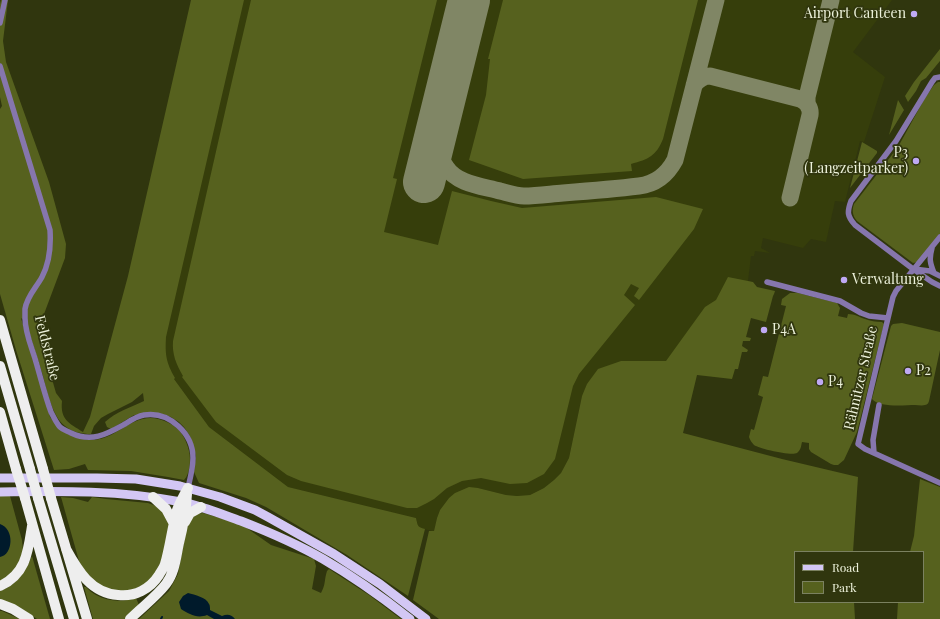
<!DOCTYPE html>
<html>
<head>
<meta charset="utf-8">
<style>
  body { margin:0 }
  #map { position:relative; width:940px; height:619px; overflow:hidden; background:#30360e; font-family:"Playfair Display",serif }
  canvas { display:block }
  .legend { position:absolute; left:794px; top:551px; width:130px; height:52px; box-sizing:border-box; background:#30360e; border:1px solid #7b8160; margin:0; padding:5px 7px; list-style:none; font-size:12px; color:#ecf1da }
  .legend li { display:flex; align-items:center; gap:8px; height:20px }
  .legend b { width:20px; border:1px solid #7b8160 }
</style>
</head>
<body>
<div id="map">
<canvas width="940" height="619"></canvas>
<ul class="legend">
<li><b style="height:5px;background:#d3c7f4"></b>Road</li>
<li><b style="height:11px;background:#56611e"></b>Park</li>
</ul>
</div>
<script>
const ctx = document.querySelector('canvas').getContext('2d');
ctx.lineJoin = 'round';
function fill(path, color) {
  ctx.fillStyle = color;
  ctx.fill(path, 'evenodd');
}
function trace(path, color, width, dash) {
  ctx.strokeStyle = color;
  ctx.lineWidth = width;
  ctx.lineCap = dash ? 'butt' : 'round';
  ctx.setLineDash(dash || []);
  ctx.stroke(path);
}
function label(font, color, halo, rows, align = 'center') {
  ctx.font = font + ' "Playfair Display",serif';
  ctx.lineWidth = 3.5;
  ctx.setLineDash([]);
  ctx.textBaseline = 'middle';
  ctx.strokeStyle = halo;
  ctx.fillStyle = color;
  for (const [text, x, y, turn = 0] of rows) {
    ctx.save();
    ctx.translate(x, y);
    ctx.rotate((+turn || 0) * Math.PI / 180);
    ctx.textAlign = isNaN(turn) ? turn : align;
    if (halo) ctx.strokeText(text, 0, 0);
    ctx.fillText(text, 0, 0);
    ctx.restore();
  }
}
const built = new Path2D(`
  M238,0h654l-39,52 32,25 -21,65 -4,-1 -15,61 -10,-1 -9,41 -15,-3 -8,9 -40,-10 -2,10 9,5 -15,-2 -1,5h-3l-3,25 6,8 -22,90 -59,-8 -91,25 -13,62 -8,15 -7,7 -10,8 -14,7 -13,1 -11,-1 -28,-7 -29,10 -9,12 -3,8 -3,13h-2l-12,-3 -2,-2 -2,-8 -128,-31 -79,-60 -40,-55 -7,-27z`);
const green = new Path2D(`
  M1,0h7l-5,41 3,21 43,120 17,62 -1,14 -24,64 1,22 14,49 6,8c-2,19 7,22 21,31l7,-15 38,-141 63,-276h53l-78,337c-1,18 0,25 9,41l-1,1 35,48 79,60 128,31c2,8 1,9 9,11l-17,67 -61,-41 -81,-48 -20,-9 -47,-15 -5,-11 2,-16 -2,-8 -4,-12 -6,-9 -5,-5 -8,-5 -8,-3 -29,1 -23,14 -4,-2 -2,-5c11,-10 26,-15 39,-21l-1,-8 -11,9 -24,12 -7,4 -7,8 -3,8c-9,0 -19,-2 -26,-8 -14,-11 -18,-37 -23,-53 -5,-17 -11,-34 -16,-51l-5,-4 29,99c3,3 5,7 8,9 6,5 24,14 31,14 31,2 45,-35 80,-17 12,6 17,16 20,28 2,9 1,23 -5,29l-16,-3 -37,-6 -43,-1 -3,-6 -16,5 -15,1 -38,-120 -16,-56v-185l2,-3 -2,-9v-93z
  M251,0h186l-44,178 4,1 -13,53 54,13 14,-54 39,10 31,7 134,-11 47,12 -9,20 -55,71 -5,-4 5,-8 -8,-4 -7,11 11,10 -56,69 -6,12 -18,73 -11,15 -17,9 -17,1 -29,-6 -19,3 -15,7 -13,11 -7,4 -10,5h-10l-106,-27 -14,-6 -71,-53 -34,-45 1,-1c-7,-12 -11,-22 -10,-35l59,-260z
  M503,0h195l-35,139c-7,17 -14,20 -32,25l1,7 -109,8 -54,-19 17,-65 4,-36h-2z
  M940,49v12l-14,17 -5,3 -5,10 -8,11 -3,-6 9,-14z
  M938,82h2v152l-19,25 -3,3 -5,1 -56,-42c-5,-6 -5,-11 -3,-17l44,-57 27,-49 9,-13z
  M898,100l6,10 -15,25z
  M862,142l15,9v2l-27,35z
  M728,277l25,5 4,5 18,4 -1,3 -1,2 -7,26 -15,-4 -5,19 5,1 -1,3h-7l-1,5 6,4 -1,2h-5l-4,17h-3l-3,10 -35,-4 -14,58 99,26 76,18 -5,75h-58v50h59l1,17h-416l-26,-19 16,-69h5l3,-13 3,-8 9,-12 6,-5 14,-6 9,1 28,7 11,1 13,-1 14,-7 10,-8 7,-7 8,-15 13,-62 5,-12 11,-15 23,-8h45l39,-54 11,-7z
  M790,293h8l39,10 3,5 -2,8 9,2 1,-4c7,0 11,3 17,5 5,2 11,3 17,3l2,2 -27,108 -13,28 -6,5h-4l-3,-1 -20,-12 -2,-3v-6l-7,-1c-1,4 -1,8 -5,11 -6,3 -37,-4 -43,-8 -2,-2 -4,-5 -5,-8l2,-8 3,1 9,-33 -5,-2 5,-19 5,1 18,-71 -5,-1 1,-6z
  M902,323l38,9v18l-11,51c-1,3 -1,3 -4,4 -3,1 -7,0 -10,0 -10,0 -36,3 -43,-6l19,-73 2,-2z
  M920,479l20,8v132h-43l1,-17h25v-50h-13l4,-16z
  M0,496h10l12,44 1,11 -8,21 -15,10z
  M61,497l12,1 15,4 4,-5 14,2 42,4 8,3 6,4 8,12 -8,40 -11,19 -23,11 -26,-3 -21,-21z
  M203,513l38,11 30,21 43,14 2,7 -4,23 9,4c5,-9 3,-13 6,-22l2,-2 40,26 32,24h-262l30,-28 9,-17 9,-48 3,-8 6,-4z
  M32,556l18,63h-13l-12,-8 -25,-10v-10c18,-7 24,-18 32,-35z
  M84,587h2c3,3 6,6 10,8 12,7 27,7 40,3l3,7 -13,14h-33z
  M0,611h2l18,8h-20z`);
const water = new Path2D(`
  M0,524c15,5 13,31 0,33z
  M188,593c7,2 18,4 21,11 1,1 1,4 1,6l12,6c5,-2 9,-2 13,3h-21l-7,-4c-10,4 -18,-1 -26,-6l-2,-7 4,-6z`);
const stream = new Path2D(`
  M161,619l1,-2`);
const taxiway = new Path2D(`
  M694,85c4,-5 9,-9 16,-9l90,23c7,3 11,9 10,16l-20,83
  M808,106l-1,-4v-5l24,-97
  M439,124c-3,16 -4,29 7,43 11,17 36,19 54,24 8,2 16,5 24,5 13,0 26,-2 39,-3 26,-2 51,-4 76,-7 17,-2 28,-11 36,-26l41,-160`);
const runway = new Path2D(`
  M424,182l45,-182`);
const minor = new Path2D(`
  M0,23l5,-23
  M0,66l50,164c1,16 0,32 -8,47 -6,11 -15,19 -17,32 0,3 0,6 0,9 0,15 7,30 11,44 5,17 9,34 15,50 2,4 6,12 9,15 3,3 8,4 11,6 21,10 36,1 54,-9 6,-4 12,-8 19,-9 26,-4 49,19 49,43 0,10 -3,21 -5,30
  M940,77l-5,1 -3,4 -36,59 -45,60c-4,11 -4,15 4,24l58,44 19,13 8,4
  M940,237l-44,54 -3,6 -35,147 7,5 75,34
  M932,248c-3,11 -2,15 2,25
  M914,269l16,2 10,5
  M767,282l73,19 21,12 8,3 19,2
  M874,453l-1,-13 6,-35`);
const primary = new Path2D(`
  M0,478h97l39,1 44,7 40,11 35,13 13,7 66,37 46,30 46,35
  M0,492c60,-1 121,-2 181,10 21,4 40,12 60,19 28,11 56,23 82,38 31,18 59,38 87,60`);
const motorway = new Path2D(`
  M0,320l43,149
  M0,366l30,103
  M0,412l16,57
  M153,497l13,12 8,15
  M25,498l34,121
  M38,498l36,121
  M51,498l36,121
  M185,522l5,-9 11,-6
  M66,549c12,22 25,44 52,46 17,2 32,-6 41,-20 2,-4 5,-7 6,-11 5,-17 7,-36 12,-54 3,-8 7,-15 11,-22
  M0,586c26,-12 28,-34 32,-60
  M0,604l13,5 16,10
  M130,619c12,-12 26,-22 36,-35 9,-12 10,-27 13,-41 4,-16 7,-32 8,-49`);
const motorwayBridge = new Path2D(`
  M16,469l9,29
  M30,469l8,29
  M43,469l8,29`);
const markers = [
  [914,14,4,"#bfa9f4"],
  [916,161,4,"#bfa9f4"],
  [844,280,4,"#bfa9f4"],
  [764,330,4,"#bfa9f4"],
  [908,371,4,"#bfa9f4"],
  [820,382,4,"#bfa9f4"]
];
const poiNames = [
  ["Airport Canteen",906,14,"right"],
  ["P3",908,153,"right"],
  ["(Langzeitparker)",908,169,"right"],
  ["Verwaltung",852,280],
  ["P4A",772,330],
  ["P2",916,371],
  ["P4",828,382]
];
const streetNames = [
  ["Feldstraße",47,348,76],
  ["Rähnitzer Straße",861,378,-77]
];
fill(built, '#363e0b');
fill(green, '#56611e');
fill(water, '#001a2b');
trace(stream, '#001a2b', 2);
trace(taxiway, '#808665', 17);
trace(runway, '#808665', 42);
trace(minor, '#8676ad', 5.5);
trace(primary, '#d3c7f4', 9);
trace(motorway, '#eee', 10);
trace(motorwayBridge, '#eee', 10);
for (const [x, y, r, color] of markers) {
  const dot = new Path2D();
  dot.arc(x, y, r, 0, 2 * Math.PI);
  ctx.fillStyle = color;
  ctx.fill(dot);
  trace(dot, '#30360e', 1.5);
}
label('14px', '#ecf1da', '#30360e', poiNames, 'left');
label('14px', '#ecf1da', '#30360e', streetNames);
</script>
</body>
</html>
